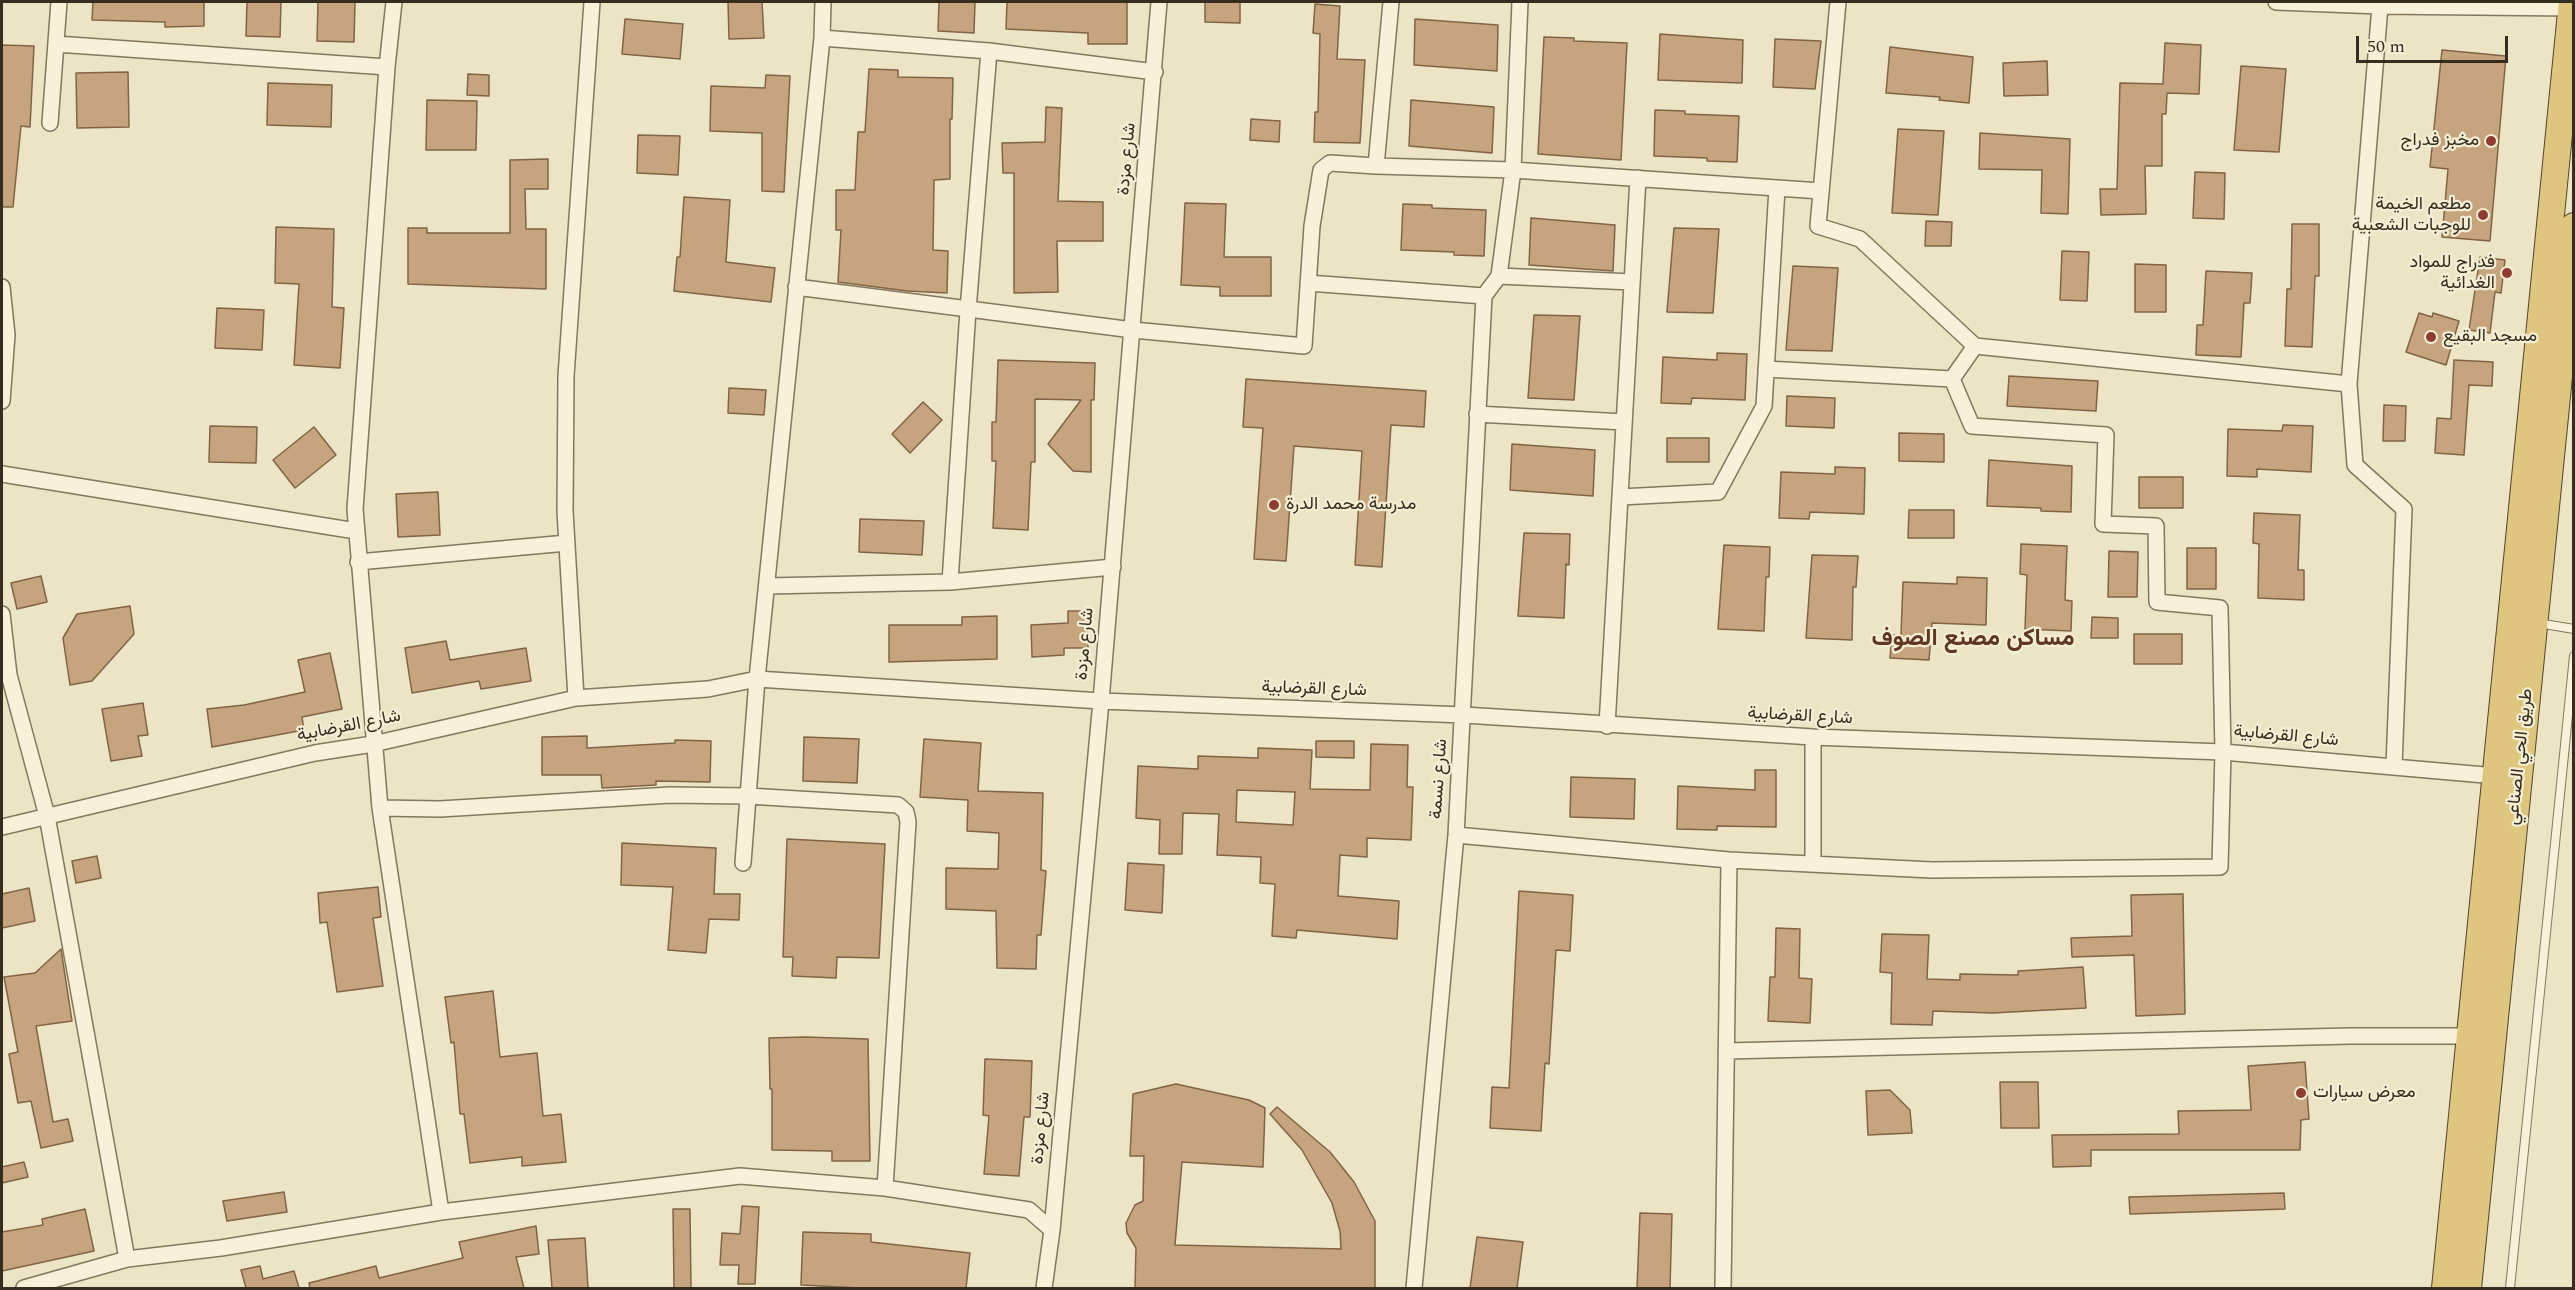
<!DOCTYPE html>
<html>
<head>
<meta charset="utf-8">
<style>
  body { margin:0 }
  #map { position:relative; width:2575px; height:1290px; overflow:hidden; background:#ebe4c5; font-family:Spectral,serif }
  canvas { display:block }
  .frame { position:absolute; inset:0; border:3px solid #352d1f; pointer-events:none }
  .scale { position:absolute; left:2356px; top:36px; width:152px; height:27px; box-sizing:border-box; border:3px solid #352d1f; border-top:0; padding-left:8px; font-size:18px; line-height:21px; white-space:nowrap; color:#352d1f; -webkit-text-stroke:4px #f3eed4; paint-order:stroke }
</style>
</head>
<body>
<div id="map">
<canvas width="2575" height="1290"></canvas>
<div class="frame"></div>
<div class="scale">50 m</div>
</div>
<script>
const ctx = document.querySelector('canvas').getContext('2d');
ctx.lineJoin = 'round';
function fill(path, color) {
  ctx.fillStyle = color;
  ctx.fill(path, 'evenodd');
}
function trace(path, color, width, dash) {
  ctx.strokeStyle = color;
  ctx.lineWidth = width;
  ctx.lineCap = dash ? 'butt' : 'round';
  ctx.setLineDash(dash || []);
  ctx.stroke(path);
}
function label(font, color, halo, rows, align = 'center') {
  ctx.font = font + ' Spectral,Vazirmatn,serif';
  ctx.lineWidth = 4.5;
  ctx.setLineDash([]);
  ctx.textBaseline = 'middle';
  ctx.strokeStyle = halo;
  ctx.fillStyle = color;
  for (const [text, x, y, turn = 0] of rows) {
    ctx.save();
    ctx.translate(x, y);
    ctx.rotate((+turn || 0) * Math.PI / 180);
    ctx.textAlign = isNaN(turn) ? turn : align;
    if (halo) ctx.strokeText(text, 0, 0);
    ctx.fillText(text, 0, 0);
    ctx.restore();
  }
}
const building = new Path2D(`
  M93,2h111v24l-39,1v-5l-73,-2z
  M247,2h34l-1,35 -34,-1z
  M318,2h37l-1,40 -37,-1z
  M728,2h34l2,36 -35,1z
  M939,2h36l-1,31 -36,-2z
  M1007,2h120v42h-39v-11l-82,-4z
  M1205,2h35v21l-35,-1z
  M1315,4l25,2 -3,53 28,1 -5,83 -46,-1 1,-30h3l2,-78 -7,-1z
  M625,19l58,5 -3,35 -58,-5z
  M1415,19l83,6 -1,46 -83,-6z
  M1660,34l83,6 -1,43 -84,-3z
  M1544,37l30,1v3l53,2 -6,117 -83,-6z
  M1775,39l46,2 -6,48 -42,-2z
  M2165,43l36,2 -2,49 -32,-1 -1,21h-4v52h-17l1,48 -45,1 -1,-26h17l3,-106 43,1z
  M2,45l32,1 -4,81 -9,-1 -8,81h-11z
  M1890,47l83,10 -4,46 -30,-3 1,-3 -54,-4z
  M2442,50l64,6 -16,185 -48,-4 6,-68 -18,-2z
  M2047,61l1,34 -44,1 -1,-33z
  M2241,66l45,3 -7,83 -45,-2z
  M869,69l29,1v7l55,1 -1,41h-2v60l-16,1 -1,70 15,1 -1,42 -40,-2 -69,-9 3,-52h-5v-40h19l3,-58h7z
  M128,72l1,55 -52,1 -1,-55z
  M468,74l21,1v21l-22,-1z
  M766,75l24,1 -6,116 -22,-1v-58l-52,-2 1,-45 54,2z
  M268,83l64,2 -1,42 -64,-2z
  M427,100l50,1 -1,49h-50z
  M1411,100l83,7 -2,46 -83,-7z
  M1046,107l16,1 -4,93 45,1v39h-46l1,51 -44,1v-120h-11l-1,-30 43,-1z
  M1655,110l30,1v3l54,2 -2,46 -30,-1v-3l-53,-2z
  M1251,119l29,2 -1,21 -29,-2z
  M1898,129l46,2 -6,84 -46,-2z
  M1980,133l90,6 -2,75 -27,-1 1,-43 -63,-1z
  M638,135l42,1 -2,39 -41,-2z
  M548,159v30h-23l1,40h20v60l-138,-5v-56h19v5h83v-73z
  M2195,172l30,1 -1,46 -31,-1z
  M684,197l46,3 -4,62 49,6 -4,34 -97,-11 3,-34h3z
  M1185,203l41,1 -2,53h47v39h-51v-9l-39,-2z
  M1403,204l29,1v3l54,2 -2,46 -30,-1v-3l-53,-2z
  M1531,218l84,7 -2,46 -84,-6z
  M1926,221l26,1 -1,24h-26z
  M2292,224h27v52h-4l-3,71 -27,-1 2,-57h4z
  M276,227l58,2 -2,78 12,1 -4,60 -46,-3 5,-81 -24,-1z
  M1674,228l45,1 -6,84 -46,-1z
  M2062,251l27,1 -2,49 -27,-1z
  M2480,257l25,3 -4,33 -6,-1 -5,41 -21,-3z
  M2135,264l31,1v47h-31z
  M1793,266l45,2 -6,83 -46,-1z
  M2206,271l46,2 -2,30h-6l-3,54 -45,-2 1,-30h6z
  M217,308l47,2 -2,40 -47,-2z
  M2419,313l13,4 1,-4 26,8 -13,44 -40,-13z
  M1534,315l46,1 -6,84 -46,-2z
  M1717,353l30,1 -2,46 -53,-2 -1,6 -30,-1 2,-46 54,3z
  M998,360l97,3 -1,37h-3v72l-18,-1 -25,-27 33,-44 -46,-1v63h-4l-3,68 -35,-2 3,-67h-4v-39h4z
  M2454,360l39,2 -1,24 -23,-1 -5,70 -29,-2 2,-35 14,1z
  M2009,376l89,5 -2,30 -89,-5z
  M1246,379l180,12 -2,36 -33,-2 -9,142 -27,-2 7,-114 -68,-5 -8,115 -32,-2 9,-131 -20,-1z
  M729,388l37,2 -2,25 -36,-2z
  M1787,396l48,2 -1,30 -48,-2z
  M923,402l19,18 -32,33 -18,-19z
  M2384,405l22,1 -1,35h-22z
  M2283,425l30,1 -2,46 -54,-3v8l-30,-1 1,-47 54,2z
  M210,426l47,1 -1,36 -47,-1z
  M314,427l22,28 -41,33 -22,-28z
  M1899,433l45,1v28l-45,-1z
  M1667,438h42v24h-42z
  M1512,444l83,6 -2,46 -83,-6z
  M1989,460l83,6 -1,46 -30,-1v-3l-54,-2z
  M1835,467l30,1 -1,46 -54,-2 -1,7 -30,-1 2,-46 54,2z
  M2139,477h44v31h-44z
  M438,492l2,43 -42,2 -2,-43z
  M1909,510h45v28h-46z
  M2254,513l46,2 -2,55h6v30l-46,-2 1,-54 -6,-1z
  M860,519l64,2 -2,34 -63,-3z
  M1524,533l46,1 -1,31 -3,-1 -2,54 -46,-2z
  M2021,544l46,2 -2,54 7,1 -1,30 -46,-2 2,-54 -7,-1z
  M1724,545l46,2 -1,30h-3l-2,54 -46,-2z
  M2187,548h29v41h-29z
  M2109,551l29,1 -1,45h-29z
  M1812,555l46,1 -2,31h-3l-1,53 -46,-2z
  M41,576l6,26 -30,7 -6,-26z
  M1957,577l30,1 -1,47 -54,-2 -3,37 -39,-2 2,-23h9l2,-53 54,2z
  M130,606l4,28 -42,47 -22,4 -7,-47 14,-24z
  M1068,611h19l1,37h-24v7l-32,2 -1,-32 37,-2z
  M997,616v43l-108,3v-37h73v-8z
  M2092,617l26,1v20h-27z
  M2134,634h48v30h-48z
  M446,641l4,19 76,-12 5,33 -50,8 -2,-8 -67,12 -7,-45z
  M330,653l12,56 -40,8 2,13 -92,17 -5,-38 37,-4 61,-13 -7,-32z
  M143,703l5,32 -10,1 4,20 -31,5 -9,-52z
  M587,736v12l88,-5v-3l36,1 -1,41 -54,-1v4l-54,3 -1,-13h-59v-38z
  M804,737l55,2 -2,44 -54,-2z
  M924,739l57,4 -3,48 65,2 -2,77 5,1 -5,64h-4l-1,34 -39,-1 -1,-57 -50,-2v-41l52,1 1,-36 -32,-2 1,-31 -48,-3z
  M1316,741h38v17l-38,-1z
  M1371,744l37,1 -1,42h6l-2,53 -44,-2v19l-27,-2 -2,41 61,5 -2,38 -100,-9 -1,8 -24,-2 3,-52 -15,-1 1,-26 -44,-2 2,-41 -36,-1 -1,41h-23l1,-34 -24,-2 2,-52 60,3v-13l60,2v-10l54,2 -2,39 60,1zM1237,790l58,2 -2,33 -57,-3z
  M1755,770h21v57l-59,-1v4l-40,-1 1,-43 77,4z
  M1571,777l64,2 -1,40 -64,-2z
  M787,839l98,5 -6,114 -42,-1 -1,21 -44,-2 1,-19h-10z
  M622,843l94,5 -2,46h26l-1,26 -30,-1 -3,34 -38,-3 5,-63 -52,-2z
  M97,856l4,22 -25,5 -4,-22z
  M1128,863l36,2 -2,48 -37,-3z
  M378,887l3,30 -8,1 10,68 -46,6 -10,-70 -7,1 -2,-30z
  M29,888l6,33 -33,7v-34z
  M1519,891l54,4 -3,56 -14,-1 -7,114 -4,-1 -4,68 -51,-3 2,-41 17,1z
  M2183,894l2,120 -49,2 -2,-61 -62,2 -1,-19 61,-2 -1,-41z
  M1776,928l24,1 -1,49 13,1 -2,44 -42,-2 2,-44h5z
  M1882,934l47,1 -2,44 33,1v-6l58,1v-4l65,-4 3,41 -94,5 -59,-2 -1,14 -41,-1 1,-51 -12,-1z
  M61,949l11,72 -36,5 17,96 15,-3 5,22 -32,7 -10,-47 -13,2 -9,-49 9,-2 -14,-75 31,-4z
  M493,991l7,66 37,-4 6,63 18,-2 5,48 -44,4v-9l-52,6 -6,-49h-4l-6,-72 -3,1 -6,-46z
  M805,1037l63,2 2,122h-38v-10l-60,-1v-61h-2l-1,-51z
  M985,1059l47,2 -2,56h-6l-5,59 -35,-2 5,-58 -6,-1z
  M2305,1062l4,57 -8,1 -1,30h-209v16l-38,1 -1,-32 127,-1 -1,-23 73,-1 -3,-44z
  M2000,1082h38l1,46h-38z
  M1176,1084l73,16 16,8 -2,59 -81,-5 -7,83 166,4 -1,-18 -8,-28 -30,-53 -32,-36 7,-7 53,45 24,30 21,39v67h-240l1,-40 -9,-15 -1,-10 9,-18 8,-4 1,-45h-14l3,-62z
  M1890,1090l20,20 2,23 -44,2 -2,-44z
  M24,1162l4,15 -26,6v-16z
  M284,1192l3,20 -60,9 -4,-20z
  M2284,1193l1,16 -155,5 -1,-17z
  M742,1206l17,1 -4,77h-17l1,-19h-19l2,-32 18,1z
  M85,1209l9,42 -92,20v-39l41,-7 -1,-6z
  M673,1209h17l1,79h-17z
  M1640,1213l32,1 -2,74h-33z
  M536,1226l3,28 -23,3 8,31h-214l-1,-5 67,-17 3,12 84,-20 -4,-16z
  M803,1232l68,2v8l99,11 -4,35h-105l-60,-3z
  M1477,1237l46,5 -6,46h-47z
  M585,1238l3,50h-36l-4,-48z
  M260,1266l3,13 31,-8 5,17h-53l-5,-18z`);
const service = new Path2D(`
  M2538,623l36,6
  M2510,1288l64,-632`);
const minor = new Path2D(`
  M394,2l-7,65 -32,442 25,299 61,404
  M1838,2l-20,224 42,13 115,107 374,38 6,81 49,44 -10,257
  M2276,2l104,4 192,2
  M822,38l167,13 166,21
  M56,44l331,23
  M989,51l-21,259 -18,272 163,-15
  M50,123l9,-121
  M1376,166l137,4 308,21
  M1499,276l14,-106 7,-168
  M1499,276l133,6
  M1308,283l176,13
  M2,287l5,48 -5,66
  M796,287l337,43 171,16 8,-120 9,-56 9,-7 46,3 15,-164
  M1952,379l23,-33
  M2349,384l31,-378
  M1477,414l147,8
  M2,474l354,57
  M1620,497l98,-5 46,-86 13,-218
  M358,562l209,-19
  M767,586l183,-4
  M2,614l7,61 38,141 80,443
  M576,698l-11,-187 1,-135 26,-374
  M1607,726l31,-548
  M1813,737v125
  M380,808l60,1 230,-14 78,1 150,9 8,7 2,10 -23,366
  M2,827l313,-74 58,-9 203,-46 132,-9 49,-10 344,22 363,14 349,22 410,15 273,24
  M1456,835l273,25 203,10 288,-3 3,-115 -3,-144 -63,-6 -1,-76 -53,-2 3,-89 -134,-9 -20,-47 -186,-10
  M743,863l14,-184 65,-641 1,-36
  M1726,1051l624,-15h120
  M24,1288l103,-29 94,-11 220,-36 299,-36 145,12 144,22 23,20
  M1044,1288l8,-58 49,-529 58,-699
  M1414,1288l42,-453 28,-539 15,-20
  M1723,1288l6,-428`);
const trunk = new Path2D(`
  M2445,1288l127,-1286
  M2468,1288l106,-1062`);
const markers = [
  [2491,141,6,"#8e3c31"],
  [2483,215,6,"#8e3c31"],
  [2507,273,6,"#8e3c31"],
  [2431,337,6,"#8e3c31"],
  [1274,505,6,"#8e3c31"],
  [2301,1093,6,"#8e3c31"]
];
const poiNames = [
  ["مخبز فدراج",2479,141],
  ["مطعم الخيمة",2471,205],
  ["للوجبات الشعبية",2471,226],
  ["فدراج للمواد",2495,263],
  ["الغدائية",2495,284],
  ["مسجد البقيع",2443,337,"left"],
  ["مدرسة محمد الدرة",1286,505,"left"],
  ["معرض سيارات",2313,1093,"left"]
];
const streetNames = [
  ["شارع مزدة",1128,159,-85],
  ["شارع مزدة",1086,644,-85],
  ["شارع القرضابية",1314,690,2],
  ["شارع القرضابية",1800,717,3],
  ["شارع القرضابية",349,727,-11],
  ["شارع القرضابية",2286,737,5],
  ["طريق الحي الصناعي",2521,757,-84],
  ["شارع نسمة",1440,779,-86],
  ["شارع مزدة",1042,1128,-85]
];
const districtNames = [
  ["مساكن مصنع الصوف",1973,640]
];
fill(building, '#c6a57e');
trace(building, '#816444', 1.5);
trace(service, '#84775d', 10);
trace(minor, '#84775d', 18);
trace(trunk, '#524530', 28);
trace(service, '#f6f1d8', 8);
trace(minor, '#f6f1d8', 15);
trace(trunk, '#dfc67e', 26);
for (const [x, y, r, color] of markers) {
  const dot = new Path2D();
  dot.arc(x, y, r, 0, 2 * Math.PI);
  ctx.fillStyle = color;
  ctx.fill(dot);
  trace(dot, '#f3eed4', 2);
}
label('18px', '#352d1f', '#f3eed4', poiNames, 'right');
label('18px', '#352d1f', '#f3eed4', streetNames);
label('bold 24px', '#5f3622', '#f3eed4', districtNames);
</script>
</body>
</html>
